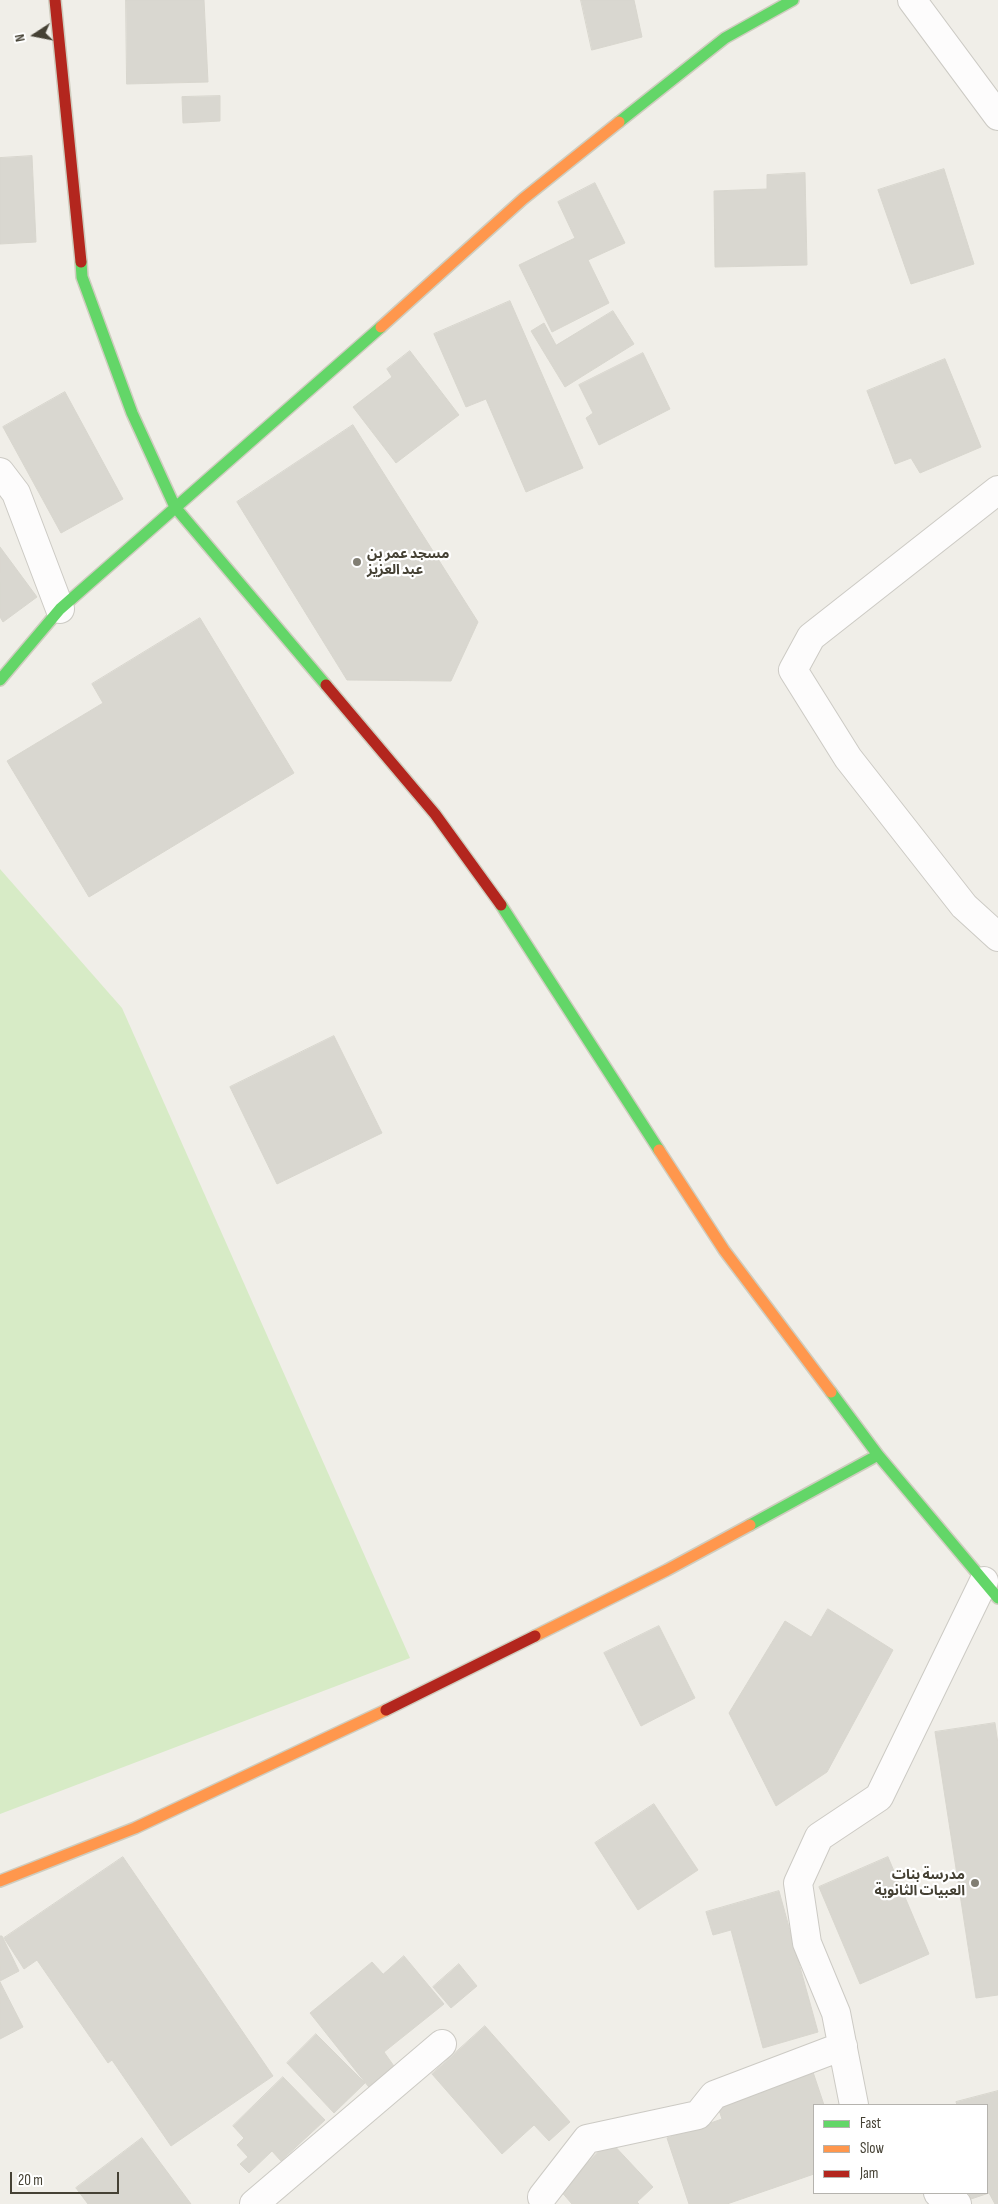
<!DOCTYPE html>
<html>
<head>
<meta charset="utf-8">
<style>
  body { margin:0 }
  #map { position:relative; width:998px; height:2204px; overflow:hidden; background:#f0eee8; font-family:"Sofia Sans Condensed",sans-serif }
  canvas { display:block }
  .legend { position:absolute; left:813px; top:2104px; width:175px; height:90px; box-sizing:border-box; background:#fff; border:1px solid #b5b3ae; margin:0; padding:6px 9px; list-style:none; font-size:15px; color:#454134 }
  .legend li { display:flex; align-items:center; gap:10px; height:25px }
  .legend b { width:25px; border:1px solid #b5b3ae }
  .north { position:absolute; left:10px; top:10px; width:50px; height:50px; -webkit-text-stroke:4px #fff; paint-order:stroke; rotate:259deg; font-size:14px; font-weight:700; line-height:20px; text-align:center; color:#454134 }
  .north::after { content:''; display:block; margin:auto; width:18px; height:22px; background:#454134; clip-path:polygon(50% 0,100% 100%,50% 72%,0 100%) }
  .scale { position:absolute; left:10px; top:2172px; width:109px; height:22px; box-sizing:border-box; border:2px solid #454134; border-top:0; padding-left:6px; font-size:15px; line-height:18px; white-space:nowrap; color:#454134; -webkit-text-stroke:4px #fff; paint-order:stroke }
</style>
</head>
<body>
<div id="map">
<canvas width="998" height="2204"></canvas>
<ul class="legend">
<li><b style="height:6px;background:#63d668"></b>Fast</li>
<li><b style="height:6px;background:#ff974d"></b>Slow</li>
<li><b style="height:6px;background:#b3261e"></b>Jam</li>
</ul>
<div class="north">N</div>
<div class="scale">20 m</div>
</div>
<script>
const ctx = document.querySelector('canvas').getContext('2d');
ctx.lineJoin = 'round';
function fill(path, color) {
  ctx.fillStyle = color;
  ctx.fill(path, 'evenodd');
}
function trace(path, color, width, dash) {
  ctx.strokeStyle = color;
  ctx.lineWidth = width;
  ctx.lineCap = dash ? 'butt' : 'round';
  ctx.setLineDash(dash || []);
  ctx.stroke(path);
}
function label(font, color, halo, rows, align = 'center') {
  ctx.font = font + ' "Sofia Sans Condensed","Noto Sans Arabic",sans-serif';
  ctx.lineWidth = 4.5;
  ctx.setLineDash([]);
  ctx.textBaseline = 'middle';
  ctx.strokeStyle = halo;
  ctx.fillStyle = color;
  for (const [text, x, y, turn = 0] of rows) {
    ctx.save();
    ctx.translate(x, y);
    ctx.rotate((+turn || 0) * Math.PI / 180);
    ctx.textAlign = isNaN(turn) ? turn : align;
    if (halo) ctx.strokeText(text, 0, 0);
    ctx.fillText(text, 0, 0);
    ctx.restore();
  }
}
const green = new Path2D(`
  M0,869l122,139 288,650 -410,156z`);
const building = new Path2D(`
  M126,0h78l4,82 -81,2z
  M581,0h53l8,37 -50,13z
  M220,96v25l-37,2 -1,-26z
  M32,156l4,86 -36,2v-86z
  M944,169l30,95 -63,20 -33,-94z
  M805,173l2,92 -92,2 -1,-76 53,-2v-14z
  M595,183l30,60 -37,17 21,43 -57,29 -33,-67 56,-27 -17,-36z
  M510,301l73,167 -57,24 -40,-93 -20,8 -32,-73z
  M613,311l21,33 -69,43 -34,-56 13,-8 12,22z
  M410,351l49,64 -63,48 -43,-56 39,-30 -5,-8z
  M643,353l27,56 -71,36 -13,-27 7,-5 -14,-28z
  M945,359l36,88 -61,26 -9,-15 -16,6 -28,-73z
  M65,392l58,107 -62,34 -58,-106z
  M353,425l125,197 -27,59 -104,-1 -110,-178z
  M0,547l37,50 -34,25 -3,-5z
  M200,618l94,155 -205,124 -82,-136 96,-58 -11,-19z
  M334,1036l48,97 -105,51 -47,-97z
  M828,1609l65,41 -66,122 -51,34 -47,-93 56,-92 26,16z
  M659,1626l36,72 -54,28 -37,-73z
  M995,1723l3,21v251l-22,3 -41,-266z
  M654,1804l44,66 -60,40 -43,-67z
  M123,1857l150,219 -102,70 -59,-86 -4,3 -71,-103 -13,9 -20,-31z
  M888,1857l41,97 -69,30 -41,-97z
  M779,1891l39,141 -55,16 -32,-118 -18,5 -7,-23z
  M0,1936h2l17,35 -19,10z
  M404,1956l40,48 -60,48 12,17 -24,22 -62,-78 62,-51 11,12z
  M459,1964l18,22 -26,22 -18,-21z
  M0,1982l23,45 -23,12z
  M485,2026l85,96 -21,19 -15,-16 -32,29 -70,-80z
  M316,2034l49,49 -31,30 -47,-50z
  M812,2069l12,36h-10v69l-87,30h-38l-22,-66 55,-19 -6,-18z
  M283,2077l42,43 -44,41 -9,-10 -23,22 -9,-9 8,-7 -11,-12 7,-7 -11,-12z
  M998,2091v113h-3l-6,-11 -18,6 -2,-6h18v-88h-30l-1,-3z
  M142,2138l49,66h-103l-12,-16z
  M610,2141l43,46 -16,15 2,2h-67l-13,-15z`);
const street = new Path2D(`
  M912,0l86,116
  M0,472l16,21 44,116
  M998,490l-187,147 -18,33 55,88 116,148 34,31
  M854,2105l-18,-92 -29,-70 -9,-60 21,-46 60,-40 105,-216
  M938,2193l19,11
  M542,2197l45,-58 111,-24 16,-20 129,-49
  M254,2204l188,-160`);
const fast = new Path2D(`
  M619,122l106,-84 68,-38
  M81,262l1,15 50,136 43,94 151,178
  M0,680l60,-71 321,-282
  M501,905l158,245
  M831,1392l47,63 120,143
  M750,1525l128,-70`);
const slow = new Path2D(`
  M381,327l142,-128 96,-77
  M659,1150l65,100 107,142
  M535,1636l132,-66 83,-45
  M0,1881l135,-53 251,-118`);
const jam = new Path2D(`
  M55,0l26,262
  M326,685l109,129 66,91
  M386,1710l149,-74`);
const markers = [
  [357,562,5,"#817e73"],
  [975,1883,5,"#817e73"]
];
const poiNames = [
  ["مسجد عمر بن",367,554],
  ["عبد العزيز",367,570],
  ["مدرسة بنات",965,1875,"right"],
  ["العبيات الثانوية",965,1891,"right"]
];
fill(green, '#d7ebc6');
fill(building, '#d9d7d0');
trace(building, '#d8d6ce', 1);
trace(street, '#cccac4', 30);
trace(fast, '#cfcdbf', 14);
trace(slow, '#cfcdbf', 14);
trace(jam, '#cfcdbf', 14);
trace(street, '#fdfcfc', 28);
trace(fast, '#63d668', 11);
trace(slow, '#ff974d', 11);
trace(jam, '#b3261e', 11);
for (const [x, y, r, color] of markers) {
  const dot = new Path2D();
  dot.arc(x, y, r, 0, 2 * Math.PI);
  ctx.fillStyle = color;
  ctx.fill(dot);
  trace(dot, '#fff', 2);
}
label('bold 14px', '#454134', '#fff', poiNames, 'left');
</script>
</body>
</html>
